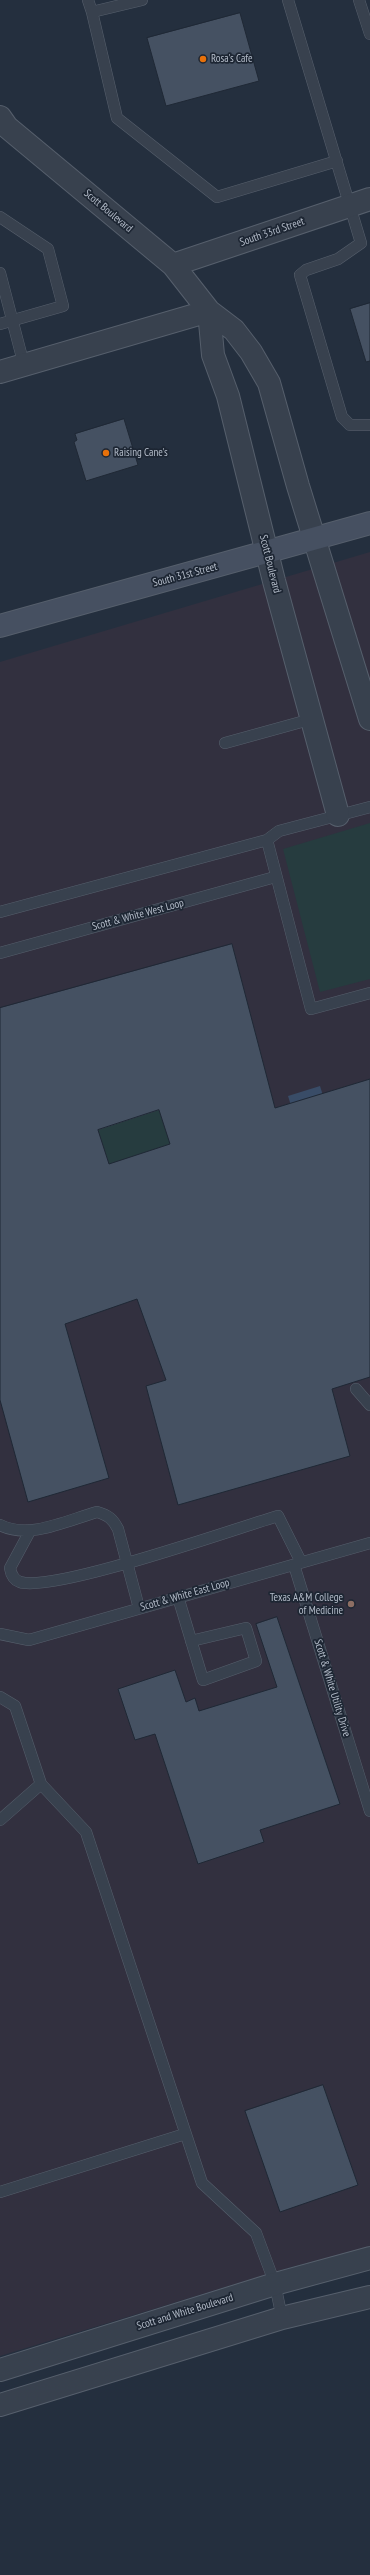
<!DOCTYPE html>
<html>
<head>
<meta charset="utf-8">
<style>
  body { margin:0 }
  canvas { display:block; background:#242f3e }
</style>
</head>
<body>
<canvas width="370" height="2575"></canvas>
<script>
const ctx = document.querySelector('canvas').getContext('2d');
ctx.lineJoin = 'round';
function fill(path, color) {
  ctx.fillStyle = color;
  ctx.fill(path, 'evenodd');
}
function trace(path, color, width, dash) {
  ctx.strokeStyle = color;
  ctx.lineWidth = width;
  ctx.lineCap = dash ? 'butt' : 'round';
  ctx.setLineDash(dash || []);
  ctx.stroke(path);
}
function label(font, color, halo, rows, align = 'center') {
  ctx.font = font + ' "PT Sans Narrow",sans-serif';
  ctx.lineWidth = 3.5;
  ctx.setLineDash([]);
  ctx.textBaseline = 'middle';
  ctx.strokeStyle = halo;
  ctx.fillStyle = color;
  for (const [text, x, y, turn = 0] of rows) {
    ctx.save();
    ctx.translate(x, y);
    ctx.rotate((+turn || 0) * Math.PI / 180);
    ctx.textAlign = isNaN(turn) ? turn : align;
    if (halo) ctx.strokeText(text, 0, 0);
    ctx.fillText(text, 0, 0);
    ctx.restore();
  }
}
const medical = new Path2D(`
  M370,552v1696l-79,19 -291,89v-1694z`);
const green = new Path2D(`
  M370,823v156l-50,13 -37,-143z
  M159,1110l6,19 66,-4 -122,39 -11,-34z`);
const water = new Path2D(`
  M320,1086l4,13 -32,10 -4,-13z`);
const building = new Path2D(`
  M240,13l19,68 -93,25 -19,-68z
  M370,303v58l-4,1 -16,-53z
  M124,419l14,46 -52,16 -12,-39 3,-2 -2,-6z
  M232,944l43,164 95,-29v298l-38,12 18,67 -172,49 -32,-119 20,-6 -29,-81 -72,25 44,154 -81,24 -28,-102v-392zM159,1110l11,34 -61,20 -11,-34z
  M277,1617l63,187 -80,26 4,12 -66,22 -43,-130 -20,6 -17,-51 57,-19 11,32 9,-4 4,13 78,-24 -21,-63z
  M323,2085l35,100 -78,27 -35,-101z`);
const service = new Path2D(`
  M88,0l4,12 50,-12
  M288,0l73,243 -23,16 -32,11 -6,5 42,142 8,8h20
  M359,0l11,34
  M92,12l25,106 100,79 120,-36
  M0,217l48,32 15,57 -63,18
  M0,273l24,92
  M225,743l87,-24
  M370,807l-91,24 -12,9 44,169 59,-16
  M0,912l267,-72
  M0,953l275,-76
  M356,1389l14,16
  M0,1525c29,15 68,-5 97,-13 11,3 16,7 21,17l21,79
  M30,1531l-20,37c1,6 4,12 10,14 33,11 214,-53 258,-66l23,46
  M294,1565l76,246
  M178,1597l25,83 53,-19 -10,-33 -55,13
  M0,1634l29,6 341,-97
  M0,1697l15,9 26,78 45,48 116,351 54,50 19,51 7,34
  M0,1820l41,-36
  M0,2192l185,-58`);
const minor = new Path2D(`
  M0,117l7,10 166,138 36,46 25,19 17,22 18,31 29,103 72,233
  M173,265l197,-66
  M209,311l4,44 15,41 46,185 64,234
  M0,372l209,-61`);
const tertiary = new Path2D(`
  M0,2370l275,-86 95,-26
  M0,2405l282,-87 88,-21`);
const secondary = new Path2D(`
  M0,626l370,-103`);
const markers = [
  [203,59,4,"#e8710a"],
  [106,453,4,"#e8710a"],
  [351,1604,4,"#8d6e63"]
];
const poiNames = [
  ["Rosa's Cafe",211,59],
  ["Raising Cane's",114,453],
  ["Texas A&M College",343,1598,"right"],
  ["of Medicine",343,1611,"right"]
];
const streetNames = [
  ["Scott Boulevard",108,211,40],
  ["South 33rd Street",272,232,-19],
  ["Scott Boulevard",270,564,76],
  ["South 31st Street",185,575,-15],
  ["Scott & White West Loop",138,915,-15],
  ["Scott & White East Loop",185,1595,-16],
  ["Scott & White Utility Drive",332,1688,73],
  ["Scott and White Boulevard",185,2312,-17]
];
fill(medical, '#32303f');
fill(green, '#263c3f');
fill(water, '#394c67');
fill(building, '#455162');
trace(building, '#1f2835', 1);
trace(service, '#565f6c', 12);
trace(minor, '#565f6c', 24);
trace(tertiary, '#565f6c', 24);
trace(secondary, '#565f6c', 24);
trace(service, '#38414e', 11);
trace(minor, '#38414e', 22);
trace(tertiary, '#38414e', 22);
trace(secondary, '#465061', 22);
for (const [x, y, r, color] of markers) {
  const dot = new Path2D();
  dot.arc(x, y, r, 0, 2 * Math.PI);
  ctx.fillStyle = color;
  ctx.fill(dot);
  trace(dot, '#1d2633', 1.5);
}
label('11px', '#b4bcc9', '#1d2633', poiNames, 'left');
label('11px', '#b4bcc9', '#1d2633', streetNames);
</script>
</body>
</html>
